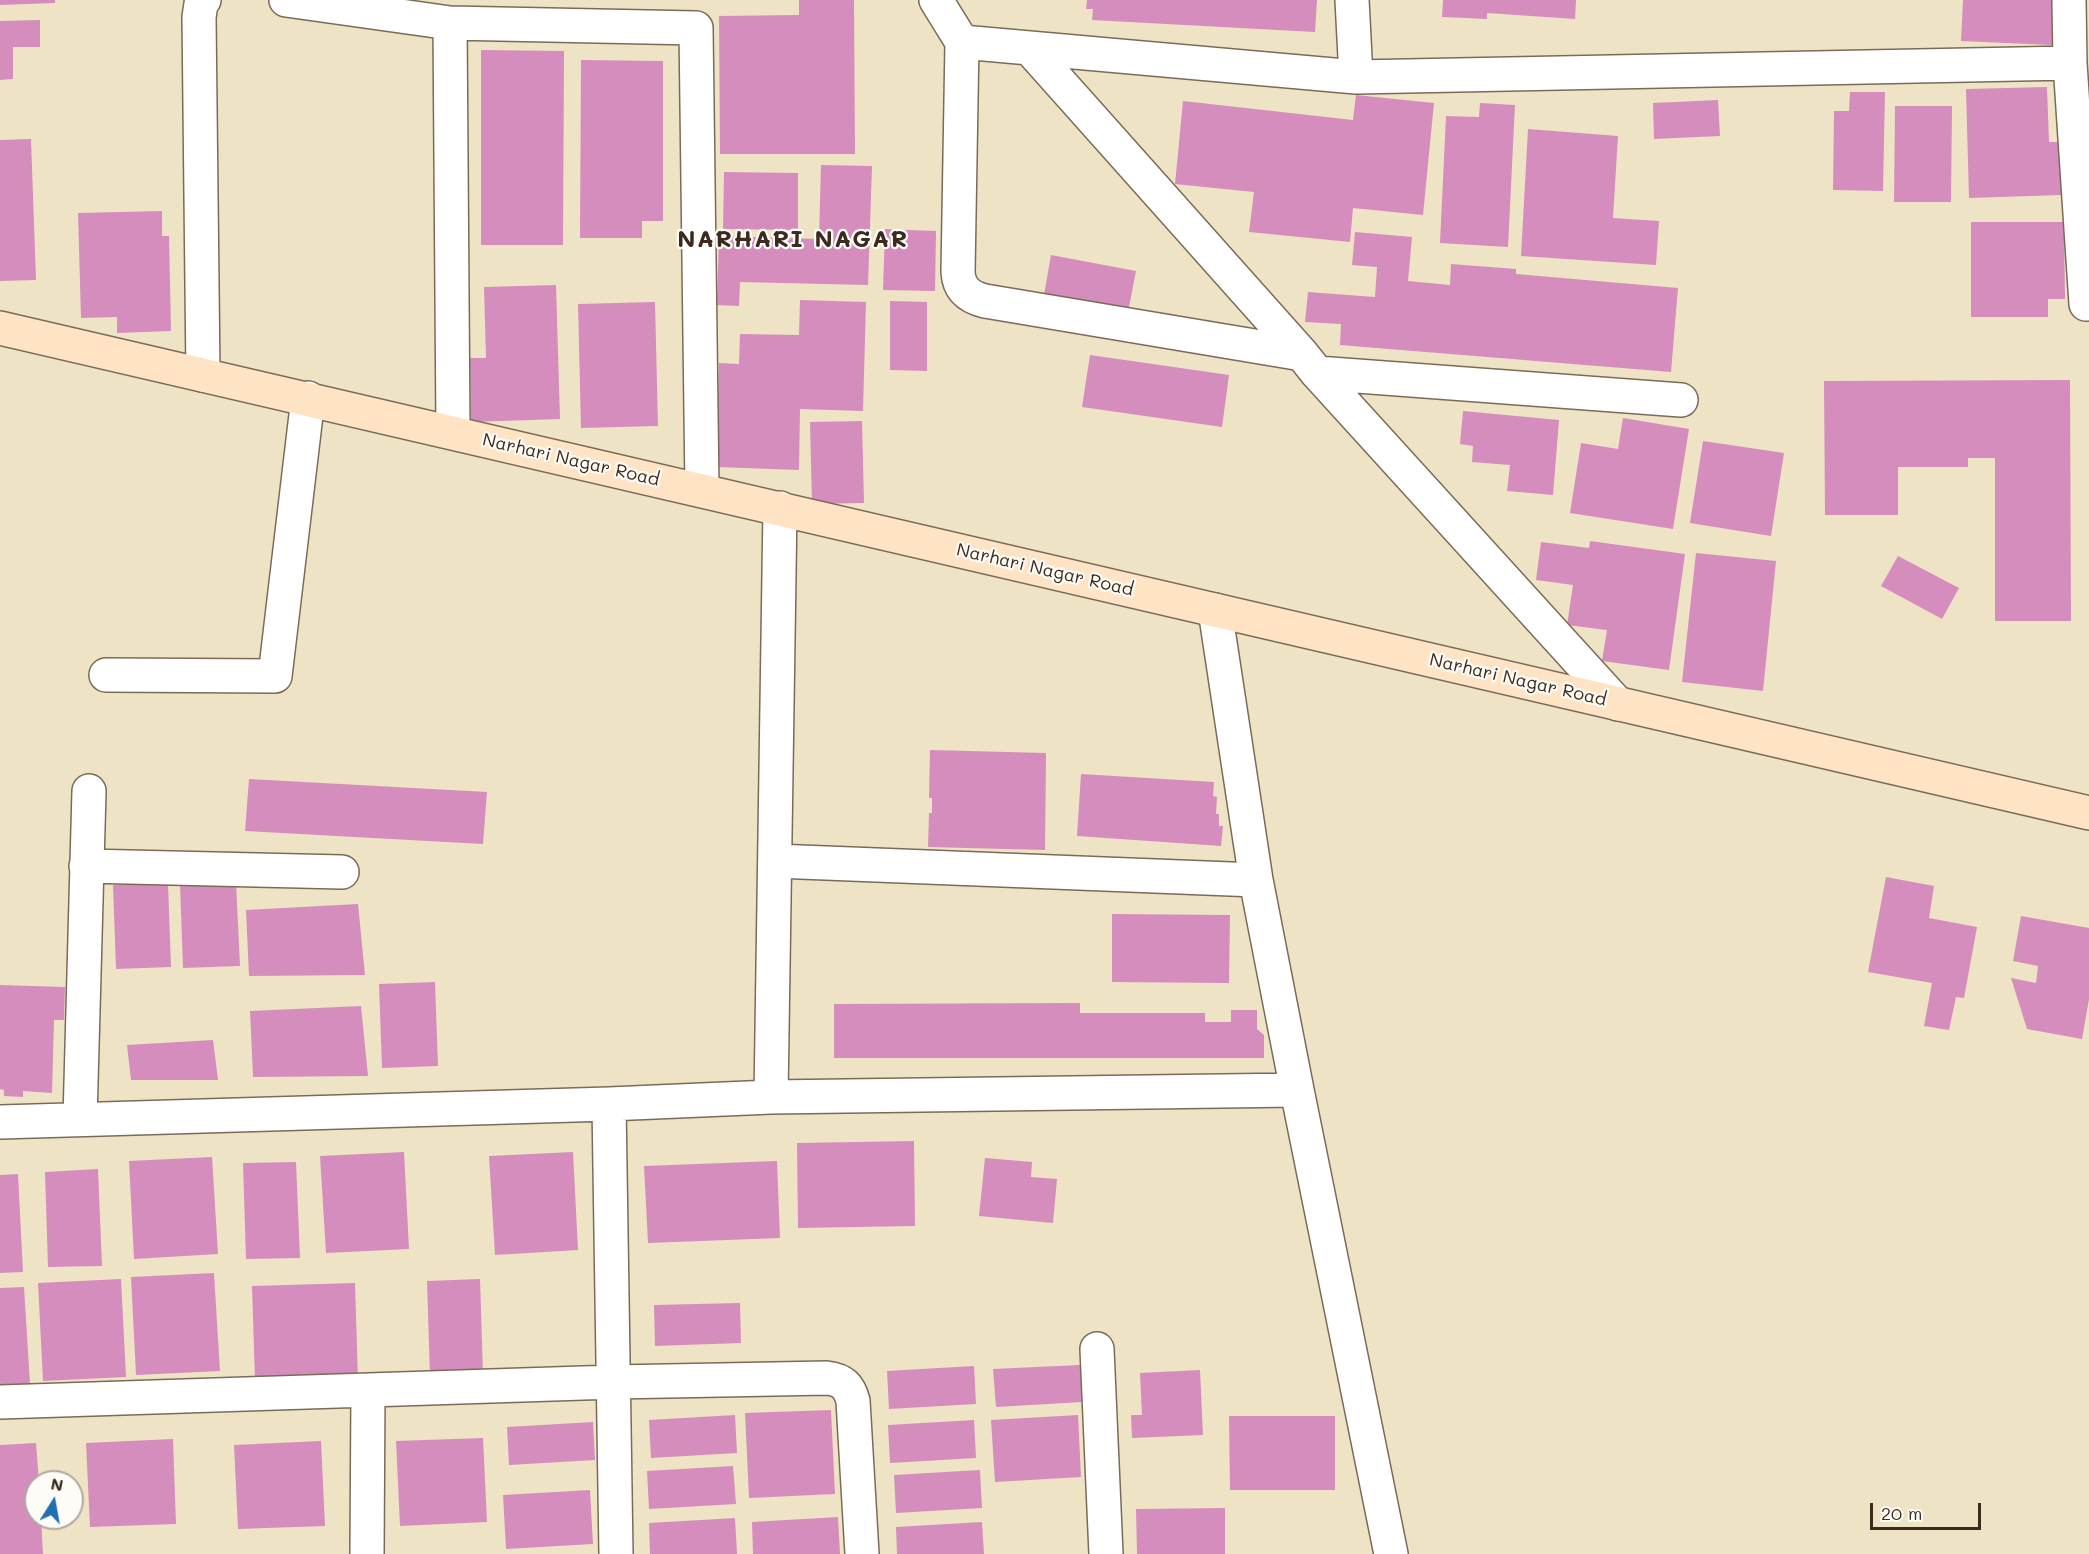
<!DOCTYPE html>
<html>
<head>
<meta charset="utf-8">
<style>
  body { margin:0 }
  #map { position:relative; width:2089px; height:1554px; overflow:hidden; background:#efe3c5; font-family:Mali,sans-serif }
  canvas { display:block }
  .north { position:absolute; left:24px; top:1470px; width:60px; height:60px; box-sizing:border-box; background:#fdfcf7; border:2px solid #afa8a0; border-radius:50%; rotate:11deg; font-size:16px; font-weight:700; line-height:24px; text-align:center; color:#3b2a1e }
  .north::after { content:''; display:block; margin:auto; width:21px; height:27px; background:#1f6fb2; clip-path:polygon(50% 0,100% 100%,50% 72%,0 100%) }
  .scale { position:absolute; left:1870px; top:1503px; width:111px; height:27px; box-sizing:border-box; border:3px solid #3b2a1e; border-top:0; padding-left:8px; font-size:18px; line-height:21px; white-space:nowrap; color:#3b2a1e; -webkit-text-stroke:4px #fdfcf7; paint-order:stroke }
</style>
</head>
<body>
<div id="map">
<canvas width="2089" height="1554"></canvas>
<div class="north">N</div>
<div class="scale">20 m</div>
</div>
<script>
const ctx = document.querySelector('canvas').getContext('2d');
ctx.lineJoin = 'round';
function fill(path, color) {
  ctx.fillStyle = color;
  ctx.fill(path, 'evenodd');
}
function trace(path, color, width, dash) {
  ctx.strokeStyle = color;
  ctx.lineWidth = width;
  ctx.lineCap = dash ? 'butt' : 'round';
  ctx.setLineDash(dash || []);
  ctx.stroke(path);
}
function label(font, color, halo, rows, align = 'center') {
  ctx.font = font + ' Mali,sans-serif';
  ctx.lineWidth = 4.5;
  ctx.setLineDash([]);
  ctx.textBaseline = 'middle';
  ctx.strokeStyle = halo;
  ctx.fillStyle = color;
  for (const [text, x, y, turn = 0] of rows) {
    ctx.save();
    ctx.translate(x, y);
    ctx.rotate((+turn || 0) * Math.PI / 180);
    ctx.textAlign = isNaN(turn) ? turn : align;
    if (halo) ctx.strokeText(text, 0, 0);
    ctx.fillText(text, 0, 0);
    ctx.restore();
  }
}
const building = new Path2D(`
  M0,0h55v3l-55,2z
  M799,0h55l1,154h-135l-1,-138 80,-1z
  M1087,0h230l-2,32 -223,-12 1,-11h-7z
  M1443,0h133l-1,19 -88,-6v6l-45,-2z
  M1963,0h90l-1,45 -91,-4z
  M40,20v27h-27v32l-13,1v-59z
  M481,50l83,1 -1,194h-82z
  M581,60l82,1v160h-21v17h-62z
  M2047,87l2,55h11l2,53 -93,3 -3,-109z
  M1850,92h35l-2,99 -50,-1 1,-79h15z
  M1356,95l78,8 -11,112 -70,-7 -3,34 -101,-10 5,-40 -79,-8 8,-83 170,19z
  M1718,100l2,36 -66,3 -1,-36z
  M1480,103l35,2 -7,142 -68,-4 6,-127 33,1z
  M1895,106h57l-1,96h-57z
  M1528,129l90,7 -5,82 46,3 -3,44 -135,-9z
  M31,139l5,141 -36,1v-141z
  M821,165l51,1 -4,119 -128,-3 -1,24 -22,-1 2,-69 100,3z
  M724,172l74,1v57l-75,-1z
  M162,211v25h7l2,95 -54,2v-16l-36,1 -3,-105z
  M1971,222h93l1,77h-17v18h-77z
  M885,229l51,2 -1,60 -52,-1z
  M1355,232l57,5 -4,44 42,4 1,-21 65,5v5l162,14 -7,84 -331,-27 1,-21 -36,-2 3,-30 67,5 2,-30 -25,-2z
  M1051,255l85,16 -8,41 -84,-17z
  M556,285l4,134 -89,3 -1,-64h16l-2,-71z
  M800,300l66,2 -3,109 -63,-2 -1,61 -83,-3 3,-104 20,1 1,-30 59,1z
  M890,301l37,1v69l-37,-1z
  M655,302l3,124 -77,2 -3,-124z
  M1090,355l139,20 -7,52 -140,-20z
  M2070,380l1,241h-76v-163h-27v9h-70v48h-73l-1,-134z
  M1463,411l96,9 -6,75 -46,-4 3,-26 -38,-3 1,-16 -13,-2z
  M1623,418l66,11 -16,100 -103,-16 11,-70 37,6z
  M862,421l2,82 -52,1 -2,-82z
  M1703,441l81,12 -13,83 -81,-13z
  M1590,541l95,13 -16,116 -67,-9 5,-31 -40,-5 6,-40 -37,-5 5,-38 48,6z
  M1696,553l80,8 -13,130 -81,-9z
  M1898,556l61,32 -17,31 -61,-33z
  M930,750l116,3 -1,97 -117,-3 1,-34h3v-15h-3z
  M1081,774l133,8 -1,14 4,1 -1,17h3v12h4l-2,20 -144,-10z
  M249,779l238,13 -4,52 -238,-13z
  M1886,877l48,9 -5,32 48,9 -13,71 -8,-1 -7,33 -25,-4 8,-43 -64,-11z
  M236,882l4,84 -57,2 -3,-84z
  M168,883l3,84 -55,2 -3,-84z
  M358,904l7,71 -116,1 -3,-66z
  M1112,914l118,1 -1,68 -117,-1z
  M2021,916l68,12v71l-7,40 -55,-10 -16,-51 25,5 2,-17 -25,-5z
  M435,982l3,84 -56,2 -3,-84z
  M0,985l65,2 -1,33h-10l-2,73 -29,-2v6l-19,-1v-6l-4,-1z
  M1080,1003v10h125v9h26v-12h26v19l7,6v23h-430v-54z
  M361,1006l7,70 -115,1 -3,-66z
  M213,1040l5,40h-87l-4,-35z
  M914,1141l1,85 -117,2 -1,-85z
  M404,1152l5,97 -83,4 -6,-97z
  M573,1152l5,98 -83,5 -6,-99z
  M212,1157l6,97 -84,5 -5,-98z
  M985,1158l47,4 -1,15 26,2 -4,44 -74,-7z
  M777,1161l3,77 -132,5 -4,-77z
  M296,1162l4,96 -54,1 -3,-96z
  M98,1169l4,97 -54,1 -3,-95z
  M18,1174l5,98 -23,1v-98z
  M214,1273l6,98 -84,4 -5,-98z
  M121,1279l5,98 -83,4 -5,-98z
  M480,1279l3,96 -53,2 -3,-96z
  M355,1283l3,97 -103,2 -3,-96z
  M24,1287l6,97 -30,2v-98z
  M740,1303l1,40 -86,3 -1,-41z
  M1080,1365l2,37 -86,5 -3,-38z
  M974,1366l2,38 -87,5 -2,-38z
  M1200,1370l3,65 -71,3 -1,-23h11l-2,-42z
  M831,1410l4,84 -86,4 -4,-85z
  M735,1415l2,38 -86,5 -2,-38z
  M1078,1415l3,62 -86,5 -4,-62z
  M1229,1416h106v74h-105z
  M974,1420l2,38 -86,5 -2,-38z
  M593,1422l2,38 -86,5 -2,-38z
  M483,1438l4,84 -87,4 -4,-85z
  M173,1439l3,85 -86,3 -4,-84z
  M321,1441l4,85 -87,3 -4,-84z
  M36,1443l3,39h-3v36h5l2,36h-43v-109z
  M733,1466l3,38 -87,5 -2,-38z
  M980,1470l2,38 -86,5 -2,-38z
  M590,1490l3,54 -87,5 -3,-54z
  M1225,1508v46h-88l-1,-45z
  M838,1517l2,37h-87l-1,-32z
  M735,1518l2,36h-87l-1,-31z
  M982,1522l2,32h-87l-1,-27z`);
const street = new Path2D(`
  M286,0l164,23 246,5 6,462
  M936,0l26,42 -4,230c1,17 11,25 27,29l317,53
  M1352,0l4,77
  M2069,0l1,63 16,241
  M450,23l3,409
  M962,42l394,35 714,-14
  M1031,50l271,304 15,19 301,331
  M1317,373l364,27
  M203,375l-4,-358 2,-13 3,-4
  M1215,610l41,270 41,210 94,464
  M106,675l169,1 33,-278
  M775,861l481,19
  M86,866l256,6
  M771,1097l9,-589
  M609,1104l7,450
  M80,1119l9,-328
  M0,1122l609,-18 162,-7 526,-7
  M1097,1349l9,205
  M0,1402l614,-20 213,-4c16,2 22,8 26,23l9,153
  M367,1554l1,-164`);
const secondary = new Path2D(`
  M0,328l2089,485`);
const streetNames = [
  ["Narhari Nagar Road",571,460,13],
  ["Narhari Nagar Road",1045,570,13],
  ["Narhari Nagar Road",1518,680,13]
];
const districtNames = [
  ["NARHARI NAGAR",793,240]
];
fill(building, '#d58dbe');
trace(street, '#7a6b58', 36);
trace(secondary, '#7a6b58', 36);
trace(street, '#fff', 33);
trace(secondary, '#fee4c5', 33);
label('18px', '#3b2a1e', '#fdfcf7', streetNames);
ctx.letterSpacing = '1.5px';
label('bold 24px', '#3b2a1e', '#fdfcf7', districtNames);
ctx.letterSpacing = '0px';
</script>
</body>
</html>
